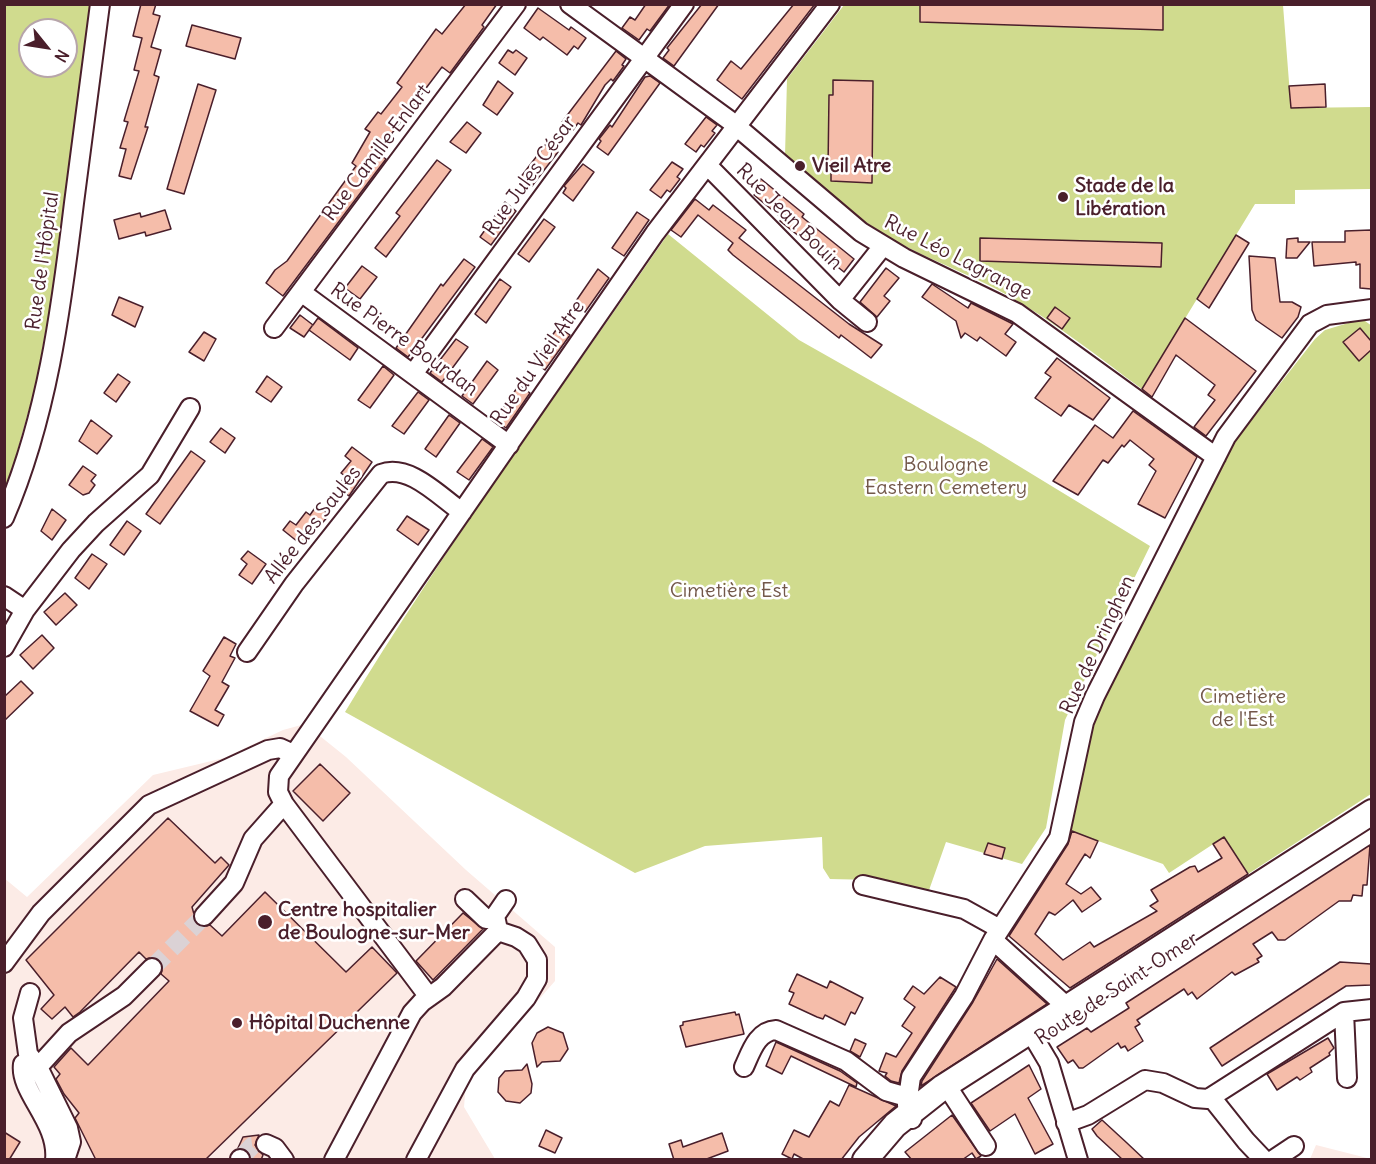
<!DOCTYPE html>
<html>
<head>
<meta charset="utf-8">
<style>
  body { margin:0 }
  #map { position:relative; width:1376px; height:1164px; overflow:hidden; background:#fff; font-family:Delius,sans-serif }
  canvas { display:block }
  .frame { position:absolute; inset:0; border:6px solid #4a1f2b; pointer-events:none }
  .north { position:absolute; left:18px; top:18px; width:60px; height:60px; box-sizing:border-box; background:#fff; border:2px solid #b7a5aa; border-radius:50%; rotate:120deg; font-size:16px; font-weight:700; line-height:24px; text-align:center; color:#4a1f2b }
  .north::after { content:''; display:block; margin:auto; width:21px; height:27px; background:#4a1f2b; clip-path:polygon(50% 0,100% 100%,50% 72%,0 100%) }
</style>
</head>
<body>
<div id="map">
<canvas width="1376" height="1164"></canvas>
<div class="frame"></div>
<div class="north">N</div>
</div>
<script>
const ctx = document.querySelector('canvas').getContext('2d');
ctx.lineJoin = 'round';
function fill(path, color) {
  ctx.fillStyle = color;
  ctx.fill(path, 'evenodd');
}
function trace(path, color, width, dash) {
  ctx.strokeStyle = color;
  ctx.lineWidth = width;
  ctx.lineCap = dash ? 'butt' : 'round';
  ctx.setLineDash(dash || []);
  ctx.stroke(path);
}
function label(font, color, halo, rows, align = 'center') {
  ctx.font = font + ' Delius,sans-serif';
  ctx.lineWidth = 5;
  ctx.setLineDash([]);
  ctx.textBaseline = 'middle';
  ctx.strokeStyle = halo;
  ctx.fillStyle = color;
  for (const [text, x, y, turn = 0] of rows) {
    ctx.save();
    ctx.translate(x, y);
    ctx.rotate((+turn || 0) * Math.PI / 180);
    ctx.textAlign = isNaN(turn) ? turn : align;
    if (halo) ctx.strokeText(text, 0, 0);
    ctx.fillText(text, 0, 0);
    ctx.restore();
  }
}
const built = new Path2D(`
  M305,724l41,33 120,113 89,77v34l-89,102 -2,24 31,52h-490l-1,-281 23,19 126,-122 71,-17 59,-28z
  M1316,1145l55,14h-61z`);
const green = new Path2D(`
  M5,5h86l-30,238 -25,141 -31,111zM30,30h36v36h-36z
  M844,5h439l8,103 80,-1v82l-76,1v14h-40l-113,185c-44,-32 -87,-67 -135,-94 -31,-18 -65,-30 -98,-47 -47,-24 -85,-58 -124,-92l2,-77z
  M668,234l131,106 182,103 169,103 -85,174 -19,108 -24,36 -76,-22 -18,51 -53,-13 -45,-1 -7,-11 -1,-31 -117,9 -70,27 -290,-161c100,-165 214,-320 323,-478z
  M1355,321h10l7,5 -1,468 -123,80 -24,-37 -55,36 -6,-9 -93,-33 21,-105 145,-286 79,-101 10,-9z`);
const building = new Path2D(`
  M141,4h15l-3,10 7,2 -9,31 10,3 -7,25 5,2 -14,50h3l-17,52 -12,-3 7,-27 -6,-1 8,-26 -4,-1 15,-50 -5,-1 8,-32 -9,-2z
  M466,4h31l-15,21 2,2 -34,46 -8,-6 -65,86 9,6 -103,137 -17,-13 9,-13 12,-9 69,-95 -4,-3 18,-31 -5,-3 13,-17 3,2 21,-27 -5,-4 39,-54 6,5z
  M646,4h24l-20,27 -3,-2 -8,11 -17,-12 8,-11 5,3z
  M702,4h17l-45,62 -11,-8 6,-8 -2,-2z
  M794,4h21l-73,95 -25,-19 14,-19 10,8z
  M920,4h243v26l-243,-8z
  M538,8l31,22 2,-3 15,11 -8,11 -4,-3 -7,9 -24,-18 -3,3 -16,-12z
  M192,25l49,13 -6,21 -49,-13z
  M508,50l5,3 3,-3 11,8 -12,17 -16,-12z
  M616,51l10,8 -4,6 2,1 -11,15 -2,-2 -6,6 -24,40 -3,-2 -5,7 -11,-8z
  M650,76l10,7 -52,72 -11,-8 4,-6 -2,-2 11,-14 2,2 33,-50z
  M833,80l40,1 -1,102 -41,-2v-13h-3l1,-73h4z
  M498,81l15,12 -16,22 -14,-10z
  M198,84l18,6 -32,104 -17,-5z
  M1325,84l1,23 -35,1 -2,-22z
  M706,117l11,8 -5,6 3,2 -11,14 -3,-2 -5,7 -11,-8z
  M467,122l14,11 -15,20 -16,-11z
  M546,144l12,8 -26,34 -12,-8z
  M437,160l14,10 -65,87 -11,-9 25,-32 -4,-3z
  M672,162l11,7 -6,8 3,2 -10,13 -3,-2 -6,8 -11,-8z
  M583,164l11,8 -21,29 -10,-8 3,-5 -2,-2z
  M761,179l43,35 -2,3 52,42 -10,13 -64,-51 2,-3 -28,-23 3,-3 -3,-3z
  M695,199l14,11 4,-5 33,25 -7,8 110,86 33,21 -11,13 -30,-23 -2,3 -106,-83 -5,-5 5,-7 -35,-28 -17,22 -10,-7z
  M505,202l11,9 -25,34 -11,-8z
  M165,210l6,19 -25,7 -1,-4 -26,7 -5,-19 26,-7 1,4z
  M637,212l12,8 -25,36 -12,-8z
  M544,219l11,8 -26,35 -11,-8z
  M1371,230v59l-11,-1v-24l-4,1v-3l-42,4 -2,-24h33v-11z
  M1236,235l13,8 -40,65 -12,-9z
  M980,238l182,5 -1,24 -181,-6z
  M1298,238v4h12l-13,16h-11l1,-19z
  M1249,256l26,2 5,44h12l9,5 -3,10 -16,21 -26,-18 -4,-10z
  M464,259l11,8 -67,90 -12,-9 45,-64 2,2z
  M362,266l15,11 -17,22 -15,-11z
  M886,268l13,10 -15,18 6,5 -13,16 -17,-15z
  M598,269l11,9 -24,34 -11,-8z
  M500,279l11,8 -25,36 -11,-9z
  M932,284l36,24 3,-5 42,21 -8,10 11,8 -10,14 -26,-19 -3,4 -12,-8 -4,5 -5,-17 -34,-24z
  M119,297l24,10 -8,20 -23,-12z
  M1055,307l15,11 -8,11 -15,-11z
  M300,315l13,10 5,-7 40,30 -8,12 -41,-30 3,-4 -8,11 -14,-9z
  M1185,318l71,53 -50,65 -12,-9 21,-27 -7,-5 7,-10 -39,-30 -24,42 -10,-8z
  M558,327l12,8 -25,35 -11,-8z
  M1360,328l11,13v9l-12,11 -16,-19z
  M204,332l12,7 -12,22 -15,-9z
  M456,339l12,8 -26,35 -12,-9z
  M1057,358l53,40 -17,22 -24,-15 -8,11 -26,-18 16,-21 -6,-4z
  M487,361l11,9 -25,34 -11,-8z
  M383,366l11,9 -24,33 -12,-8z
  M118,374l12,8 -14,20 -12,-9z
  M267,376l15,11 -11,15 -15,-10z
  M519,385l11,8 -24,35 -11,-8z
  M418,392l11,8 -25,34 -12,-8z
  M1133,411l64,46 -32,61 -27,-14 18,-33 -7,-6 5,-6 -24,-19 -6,7 -2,-2 -14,18 -5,-3 -25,35 -25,-14 42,-56 18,13z
  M449,415l11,8 -24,34 -11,-8z
  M91,420l21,16 -15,18 -18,-13z
  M221,428l14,10 -10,15 -15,-11z
  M482,439l11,8 -24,33 -12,-8z
  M352,447l20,15 -23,34 -11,-9 7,-11 -4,-3 10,-12 -6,-5z
  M191,451l14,10 -45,63 -14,-10z
  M83,466l13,9 -5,6 4,4 -6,8 -6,2 -14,-10z
  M317,505l12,10 -26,31 -20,-16 7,-9 6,4 10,-13 4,3z
  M52,509l14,11 -14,20 -11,-9z
  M407,516l22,14 -11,15 -21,-15z
  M127,521l14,10 -17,24 -14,-10z
  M248,551l18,13 -14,20 -13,-9 8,-11 -6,-5z
  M92,554l15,10 -18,25 -14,-11z
  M65,593l12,12 -21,20 -12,-13z
  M42,635l12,13 -21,21 -13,-14z
  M224,637l12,7 -6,12 5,2 -13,24 7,4 -14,24 9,5 -6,11 -28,-15 20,-35 -7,-5z
  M21,681l12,12 -29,28v-24z
  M320,764l30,29 -27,28 -30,-30z
  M168,818l47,45 6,-6 8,8 -37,42 5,18 5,2 8,-2 12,11 43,-44 81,80 26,-25 25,26 -192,187h-109l-21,-42 4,-5 -15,-19 -8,-15 4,-5 -6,-7 17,-19 17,17 81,-84 -8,-7 2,-8 -4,-6 -5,-3 -8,2 -7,-7 -59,60 -7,5 -8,-10 -13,12 -11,-10 13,-14 -28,-35z
  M1072,831l26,10 -8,17 -5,-4 -19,30 15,10 10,-7 10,12 -19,13 -9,-12 -18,15 -6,-3 -14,22 28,26 27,-18 4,5 63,-36 -7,-5 8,-5 -7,-11 39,-23 5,-1 3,6 24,-14 -9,-14 11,-7 24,37 -178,114 -61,-52 59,-92z
  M988,843l17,5 -3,11 -18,-5z
  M1370,845l-3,40h-4l-1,11 -9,-1 -2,6h-12l-54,39h-7l-6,-8 -19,12 9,12 -5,3 2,3 -24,13 -3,-3 -35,27 -5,-7 -4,3 -4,-6 -47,31 3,4 -5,3 8,14 -15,10 -3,-5 -4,2 -3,-5 -35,25h-4l-6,-8 -5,3 -11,-16 30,-19 4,4 38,-24 -3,-5z
  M463,913l20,16 -50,51 -17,-19z
  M997,959l50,45 -126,82 1,-5 51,-79z
  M1340,962l31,2v21l-25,1 -124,80 -12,-18z
  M797,974l30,14 3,-7 33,17 -8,16 -4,-2 -6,13 -20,-10 -2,4 -6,-2 -28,-13 5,-11 -5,-2z
  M940,977l16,10 -54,84 -3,12 -8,-2 -6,-5 2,-3 -8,-2 7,-18 10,4 16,-24 -10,-7 13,-19 -11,-8 9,-13 11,8z
  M735,1012l1,3 3,-1 5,20 -58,13 -6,-21 3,-1v-3z
  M548,1027l15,6 5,16 -8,12 -18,1 -5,5 -5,-24 5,-10z
  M1328,1038l6,10 -5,5 1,2 -20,13 2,4 -12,8 -3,-3 -20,13 -10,-16z
  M855,1039l11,5 -6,13 -10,-6z
  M776,1042l64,29 17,12 -1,4 -65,-31 -9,18 -16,-8z
  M527,1064l5,20 -1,9 -11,10 -14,-2 -8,-9 1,-14 6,-7 17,-1z
  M1029,1065l12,24 -13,9 25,46 -18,10 -20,-40 -25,17 -19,-28z
  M849,1085l47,21 -37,31 -18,23h-36l-11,-6 -2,5 -10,-5 12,-24 15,7 21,-36 9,5z
  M952,1115l29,41 -5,3 -4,-6 -10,7h-50l-7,-8z
  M1102,1120l25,23 18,17h-22l-26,-24 -5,-7z
  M546,1130l16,8 -7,15 -16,-7z
  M4,1132l16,10 -11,18h-5z
  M722,1133l6,18 -24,9h-30l-5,-16 12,-4 2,7z
  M259,1135l-4,10 8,10 -2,5h-10l-5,-10 -8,-2 5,-11z`);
const minorTunnel = new Path2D(`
  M152,968l52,-52
  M240,1159l12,-13 14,-2`);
const minor = new Path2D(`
  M570,4l159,116 132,112 43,26 113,55 199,144
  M707,165l133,135 43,-54
  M301,292l208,153
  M840,300l27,22
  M274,328l242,-324
  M413,374l271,-370
  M4,518c43,-100 57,-207 70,-315 8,-66 17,-132 26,-199
  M4,596l21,14
  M4,647l21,-37 46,-60 25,-27 54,-48 40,-67
  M247,652l47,-68 87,-110c28,-11 59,23 81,38
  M863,885l101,24 36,20
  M465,899l21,20h9
  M204,916l30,-33 19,-44 31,-35
  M498,930l-3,-14 11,-16
  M993,940l83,75
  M4,963l37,-50 108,-108 119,-55 12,-2 13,6
  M30,993l-7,25 5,36 10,13 30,61 3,14 -6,18
  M429,997l-145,-193 -6,-12 1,-16 376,-543 175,-229
  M1344,1012l3,66
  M1030,1031l19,32 29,97
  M23,1064c-4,28 36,58 32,96
  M38,1067l31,-34 55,-37 28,-28
  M744,1067c7,-15 13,-36 32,-37l70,31 40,30 21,6
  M952,1094l34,52
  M1211,1097l35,44 18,19
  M912,1119l-5,-14 4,-28 53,-81 29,-56 66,-102 25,-116 11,-26 131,-259 84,-113 17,-9 45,-6
  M1066,1123l22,-8 57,-35 18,3 32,15 13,1 136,-87 28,-3
  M266,1144l9,4 9,12
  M240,1160v-1
  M334,1160l78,-147 10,-11 21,-15 55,-56
  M416,1160l49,-91 61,-71 11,-19v-19l-10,-16 -11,-7 -18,-6
  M1273,1160l21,-14`);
const major = new Path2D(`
  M865,1160l30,-35 48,-38 429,-275`);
const markers = [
  [800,166,6,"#4a1f2b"],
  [1063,197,6,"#4a1f2b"],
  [265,922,8,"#4a1f2b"],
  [237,1023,6,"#4a1f2b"]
];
const streetNames = [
  ["Rue Camille Enlart",377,153,-53],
  ["Rue Jules César",530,176,-54],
  ["Rue Jean Bouin",789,217,45],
  ["Rue Léo Lagrange",958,258,27],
  ["Rue de l'Hôpital",43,261,-82],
  ["Rue Pierre Bourdan",404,340,36],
  ["Rue du Vieil Atre",538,363,-55],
  ["Allée des Saules",313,525,-52],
  ["Rue de Dringhen",1098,645,-65],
  ["Route de Saint-Omer",1117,989,-33]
];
const poiNames = [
  ["Vieil Atre",812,166],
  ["Stade de la",1075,186],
  ["Libération",1075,209],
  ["Centre hospitalier",278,910],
  ["de Boulogne-sur-Mer",278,933],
  ["Hôpital Duchenne",249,1023]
];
const parkNames = [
  ["Boulogne",946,465],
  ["Eastern Cemetery",946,488],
  ["Cimetière Est",729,591],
  ["Cimetière",1243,697],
  ["de l'Est",1243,720]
];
fill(built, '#fcebe6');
fill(green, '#d0db8e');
fill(building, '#f5bdaa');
trace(building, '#4a1f2b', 1.5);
trace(minorTunnel, '#dbd2d5', 18, [18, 9]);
trace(minor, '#4a1f2b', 22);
trace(major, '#4a1f2b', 28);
trace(minor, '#fff', 18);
trace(major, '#fff', 24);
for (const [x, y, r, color] of markers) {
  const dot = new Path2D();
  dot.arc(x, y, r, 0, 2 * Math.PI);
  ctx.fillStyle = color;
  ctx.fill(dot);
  trace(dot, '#fff', 2);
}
label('20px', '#4a1f2b', '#fff', streetNames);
label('bold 20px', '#4a1f2b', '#fff', poiNames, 'left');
label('20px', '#725749', '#fff', parkNames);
</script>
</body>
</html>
